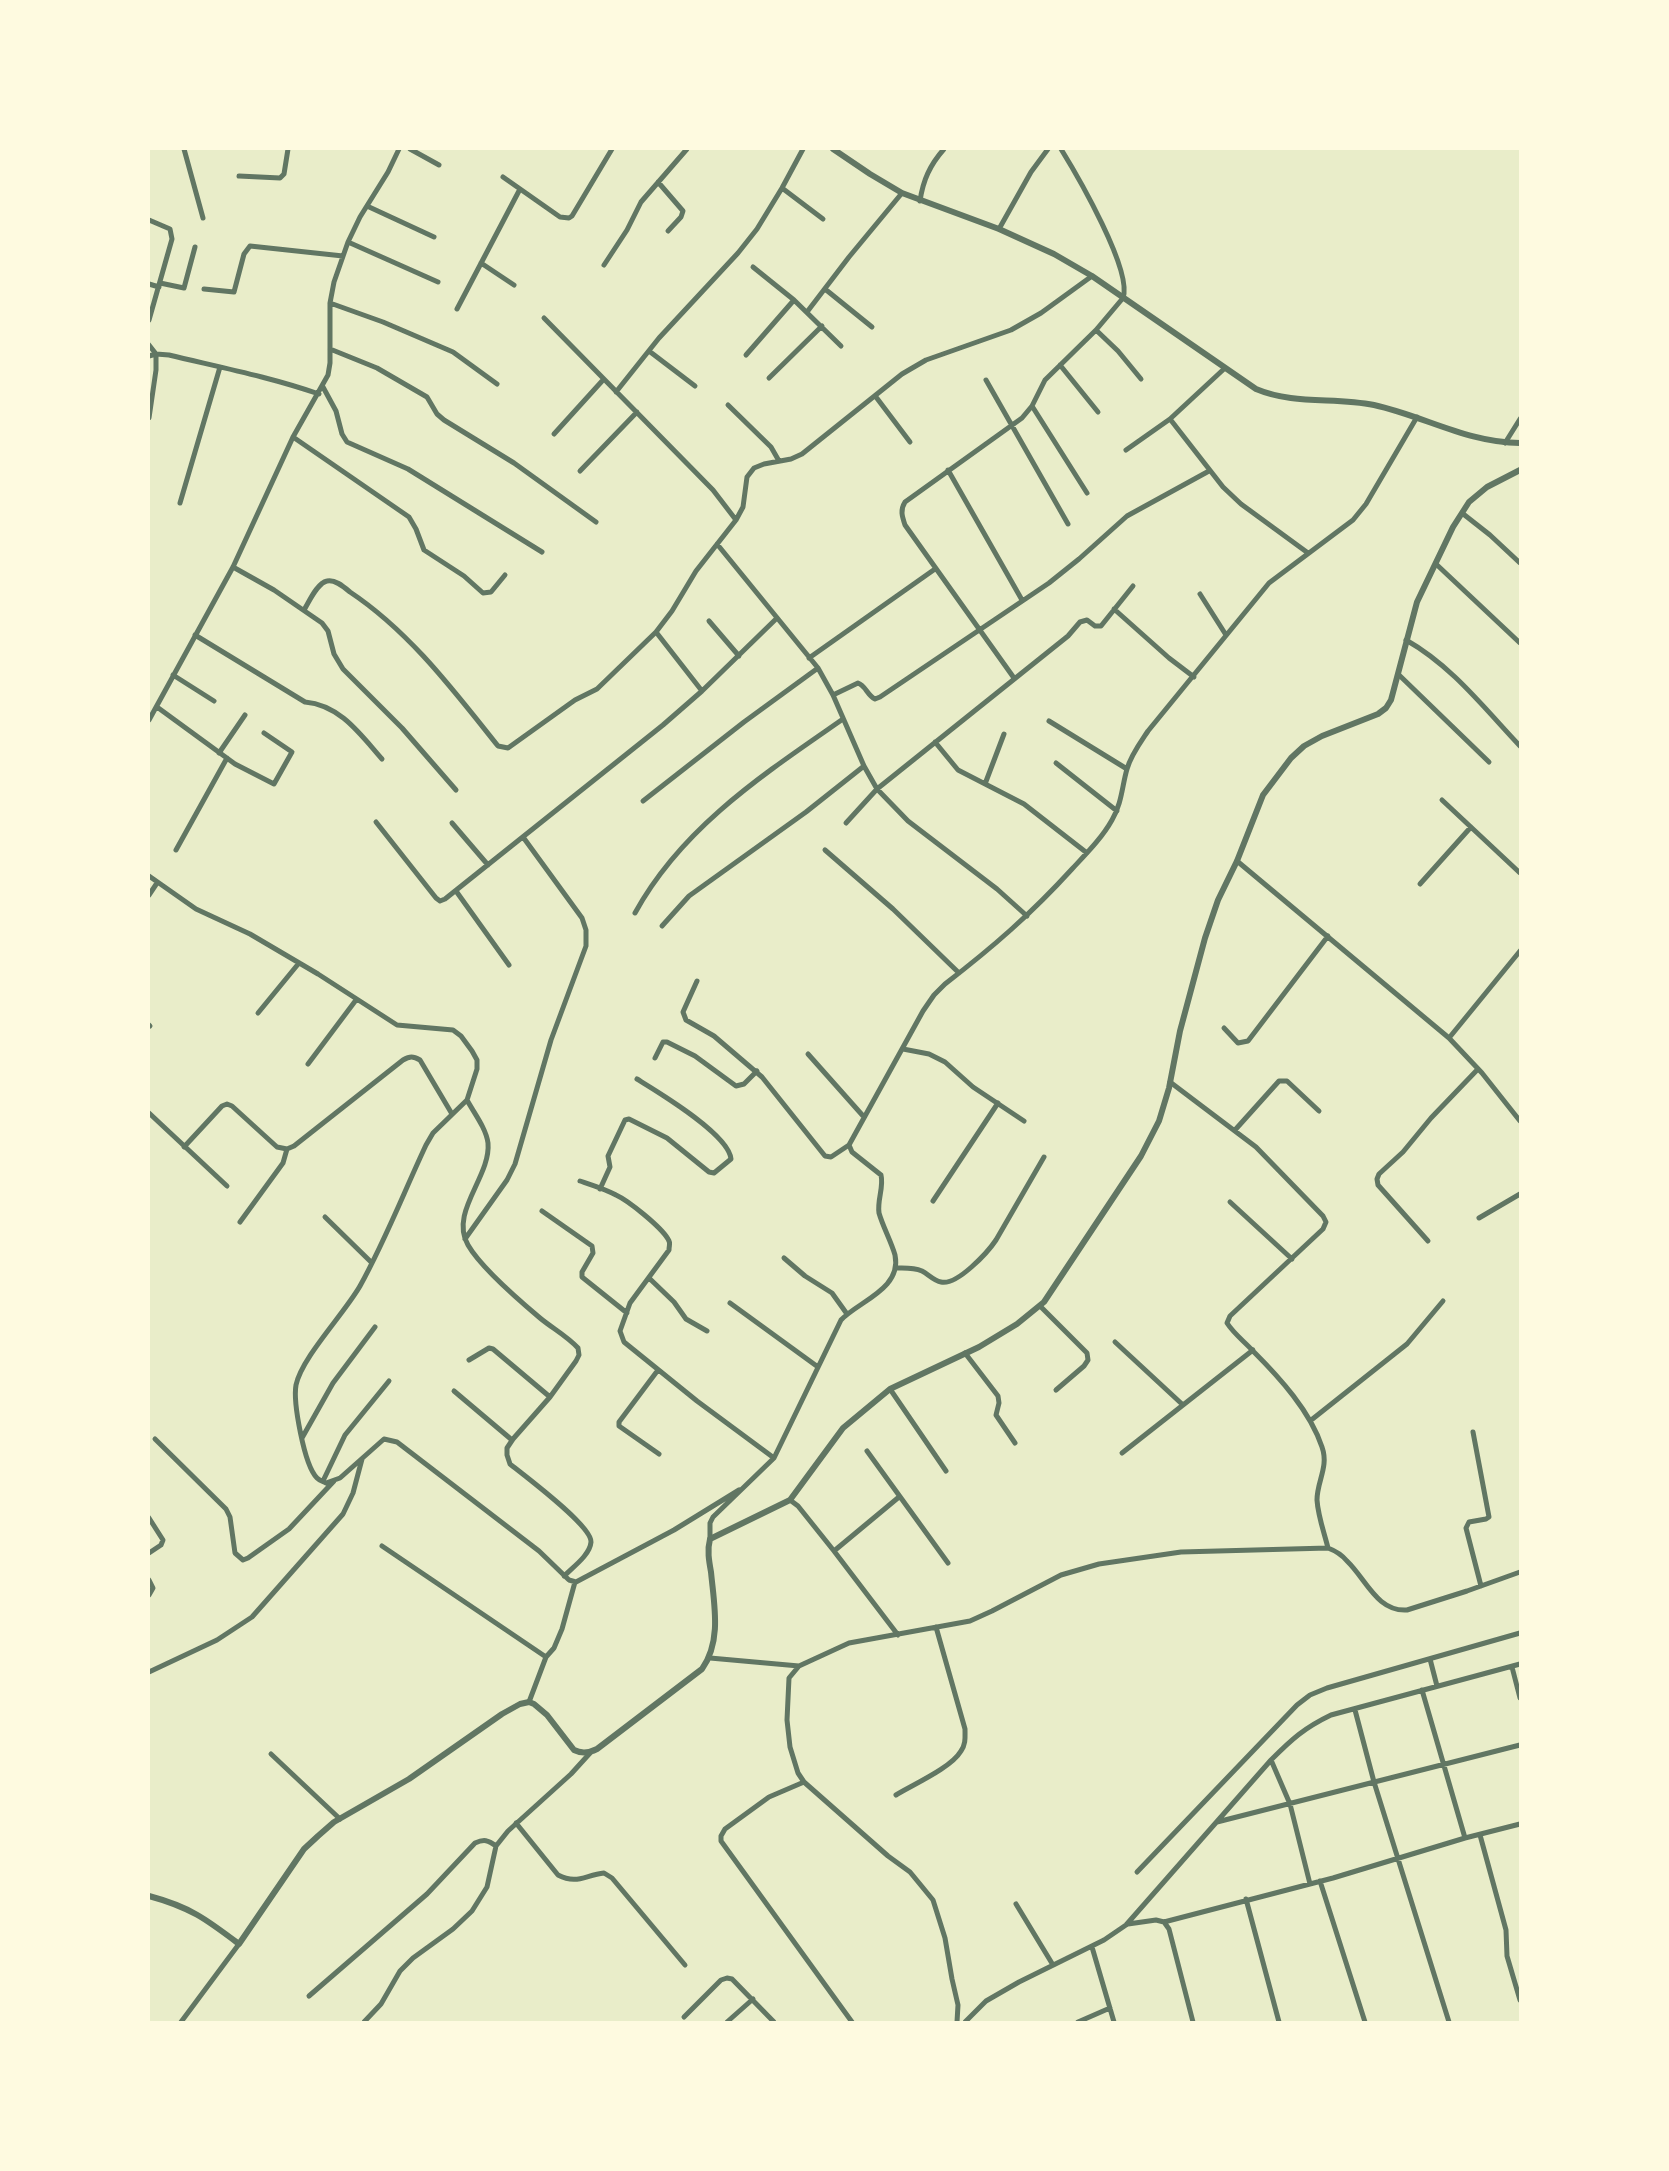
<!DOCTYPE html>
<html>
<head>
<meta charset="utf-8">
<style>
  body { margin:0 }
  #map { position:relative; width:1669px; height:2171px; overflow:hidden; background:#e9edc9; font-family:"IBM Plex Sans",sans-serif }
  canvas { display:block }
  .frame { position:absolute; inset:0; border:150px solid #fefae0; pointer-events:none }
</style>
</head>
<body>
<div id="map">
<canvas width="1669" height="2171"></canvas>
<div class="frame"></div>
</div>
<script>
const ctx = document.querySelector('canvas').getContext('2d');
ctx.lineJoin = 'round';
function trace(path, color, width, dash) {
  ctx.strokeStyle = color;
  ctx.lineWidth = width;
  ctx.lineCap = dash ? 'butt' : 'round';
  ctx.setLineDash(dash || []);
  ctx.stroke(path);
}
const minor = new Path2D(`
  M184,149l19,69
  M410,149l29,16
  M239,176l41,2 4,-4 4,-25
  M503,177l57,40 9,1 3,-2 40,-67
  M658,182l25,29 -2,6 -13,14
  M782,188l41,31
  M920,201c3,-21 10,-36 24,-52
  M367,206l67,31
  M149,220l21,9 2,10 -23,81
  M999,229l32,-57 17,-23
  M348,242l90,40
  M481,263l33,22
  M604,265l23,-35 14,-28 46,-53
  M753,267l41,33 47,46
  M160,283l24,5 11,-41
  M149,284l10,3
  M204,289l30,3 10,-38 6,-8 93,10
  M825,289l47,38
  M330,303l53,19 70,30 44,32
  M457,309l63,-120
  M807,312l42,-55 53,-64
  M544,318l169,172 23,30
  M1096,330l22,21 23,28
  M149,345l7,9v16l-7,48
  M330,349l47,19 50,29 10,17 7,6 70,43 82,59
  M649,351l46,35
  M746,355l48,-55
  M149,356l7,-2 13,1c50,12 101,22 150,39
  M1060,365l38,47
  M769,378l53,-52
  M986,380l82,144
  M323,387l13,24 6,23 5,8 61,27 134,83
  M616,392l43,-54 79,-85 19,-24 25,-41 21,-39
  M876,397l34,45
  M728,405l43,42 8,14
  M1032,406l55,87
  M1170,419l53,68 18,17 67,49
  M554,434l49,-54
  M293,437l116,80 7,12 8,21 40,26 19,17 8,-1 14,-17
  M1505,443l15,-24
  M1126,450l44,-31 55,-51
  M948,470l74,130
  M580,471l57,-59
  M180,503l40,-136
  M1462,513l28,22 30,28
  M717,544l101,124 15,27 31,71 13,23 31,32 89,68 30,27
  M1436,564l84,79
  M233,567l41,23 48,33 6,8 6,23 9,15 59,59 54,62
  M1200,594l26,41
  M1114,609l55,49 25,19
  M304,610c5,-8 13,-27 23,-29 8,-2 17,6 23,11 60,40 104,99 148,154l10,2 67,-48 22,-11 59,-57 16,-21 24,-40 40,-51 7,-13 4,-30 7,-9 10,-4 27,-5 11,-5 100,-80 24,-14 85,-30 30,-17 51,-37
  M709,621l30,35
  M656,632l46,59
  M195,635l110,67c35,3 55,32 77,57
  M1406,640c46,26 78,68 114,106
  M809,658l126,-89
  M1398,674l91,88
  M173,675l41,26
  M1014,678l-109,-153c-3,-9 -5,-15 0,-23l117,-84 10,-12 13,-26 51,-50 27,-32c10,-27 -46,-123 -62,-149
  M833,695l25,-12c8,3 9,12 17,16l5,-2 169,-114 30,-24 48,-43 82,-45
  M157,707l78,57 39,20 18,-32 -28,-19
  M149,720l84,-153 60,-130 35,-62 2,-12v-60l4,-21 14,-40 12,-25 28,-45 11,-23
  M1049,721l78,48
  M935,742l23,28 66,34 63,49
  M219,753l26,-38
  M1056,763l61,48
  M985,784l19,-50
  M1442,800l78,73
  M643,801l101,-79 74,-54
  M376,822l60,76 4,3 5,-2 218,-174 39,-34 75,-73
  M452,823l36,42
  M846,823l31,-34 191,-153 12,-14 7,-2 8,6h6l32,-40
  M176,850l51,-92
  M825,850l68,59 66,64
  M1237,861l212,177 33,35 38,48
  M149,876l47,33 54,25 68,40 79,51 56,5 8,6 11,15 5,9v9l-10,31 -34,33 -7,12c-22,47 -41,96 -66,141 -16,28 -58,71 -64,99 -3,17 8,80 21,93 3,3 5,3 9,5l14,-5 44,-39 13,3 142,109 30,29 7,2 98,-52 65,-40
  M1420,884l51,-57
  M456,891l53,74
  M149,895l8,-12
  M635,913c47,-86 129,-139 208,-194
  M662,926l27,-30 117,-84 58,-46
  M697,981l-14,31 3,8 28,16 48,41 63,79 6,1 18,-12
  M258,1013l41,-50
  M149,1025l1,1
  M1224,1028l14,15 10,-2 80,-105
  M1449,1038l71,-87
  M903,1049l26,5 16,8 28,25 51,34
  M808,1054l56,63
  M655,1058l8,-16h4l28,14 41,30 8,-2 13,-13
  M308,1064l48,-64
  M1170,1082l86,65 67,69 3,6 -3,7 -93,87 -3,7c7,11 18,19 26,28 27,27 57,60 69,96 7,20 -5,34 -5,53 1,16 7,32 11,48
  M467,1100c7,13 19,28 21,43 3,34 -39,69 -20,102 12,21 53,57 72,73 12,10 27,18 38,30l1,7 -3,6 -26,36 -37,42 -6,9v7l3,9c15,12 82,62 81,78 -1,13 -18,25 -27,34
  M149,1113l78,73
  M1235,1130l44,-49h8l32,30
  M184,1147l38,-41 5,-2 5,2 45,41 10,2 7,-3 109,-86c7,-4 10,-4 17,0l32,54
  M580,1181c12,4 25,8 36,14 13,6 45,32 52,44 3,4 1,6 1,11l-39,53 -10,28 4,11 73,59 77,57
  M600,1189l10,-22 -2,-11 17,-36 4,-1 38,19 42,34 5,1 17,-14c-2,-25 -73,-67 -94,-80
  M933,1201l65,-98
  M1230,1202l62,57
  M542,1211l50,35 1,7 -11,19v5l45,36
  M325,1217l46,45
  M1479,1218l41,-24
  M240,1222l43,-59 4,-14
  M465,1239l42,-59 8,-16 36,-124 35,-94v-16l-4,-12 -59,-81
  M1428,1241l-50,-56 -1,-6 2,-5 24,-22 28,-34 47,-49
  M784,1258l21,18 27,17 15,21
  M895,1268c9,0 18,-1 27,3 6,3 12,10 19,11 16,4 47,-30 55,-42l48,-83
  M649,1278l25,24 12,17 21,12
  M730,1303l88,64
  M1040,1306l47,47 1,7 -4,6 -28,24
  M1115,1342l68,63
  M965,1353l33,43 1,7 -3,12 19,28
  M469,1360l20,-12 4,1 57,48
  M658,1370l-39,52v4l40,28
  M890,1389l56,82
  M454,1391l58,49
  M1310,1421l97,-77 36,-43
  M1473,1432l16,85 -3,2 -17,3 -3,6 15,58
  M302,1438l31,-55 42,-56
  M155,1439l71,70 4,8 5,36 8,7 5,-2 41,-29 45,-48
  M867,1451l81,112
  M1122,1453l131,-103
  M323,1481l22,-46 44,-54
  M790,1500l8,6 36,45 64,84
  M149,1518l14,22 -2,5 -12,8
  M710,1539v-16l3,-6 61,-59 67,-138c18,-19 61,-31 54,-65 -4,-14 -12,-28 -16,-42 -2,-13 5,-26 2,-38l-29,-23 -3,-7 74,-134 11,-16 11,-11c48,-37 86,-70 127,-115 14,-15 30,-31 40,-49 10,-17 10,-34 15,-51 4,-14 13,-26 21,-38l121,-148 84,-63 13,-16 51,-87
  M382,1546l164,111
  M834,1551l65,-54
  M149,1580l4,8 -4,7
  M710,1658l89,8
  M1430,1659l7,27
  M1512,1667l8,31
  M149,1672l68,-32 35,-23 91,-103 10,-21 9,-34
  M1422,1690l43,148
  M529,1702l17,-45 8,-9 8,-19 13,-47
  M1355,1710l19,72 75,240
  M271,1754l69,65
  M1271,1760l19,44 20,80
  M804,1782l-35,15 -44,32 -4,7v5l131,181
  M896,1795c18,-11 55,-27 65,-44 5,-7 4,-14 4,-22l-29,-102
  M1217,1822l303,-77
  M516,1823l42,52c19,10 27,0 46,-2l8,5 73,87
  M1480,1835l26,95 1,26 13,44
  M1137,1872l160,-167 13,-10 17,-7 193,-55
  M1320,1881l45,141
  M1246,1899l33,123
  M1016,1904l37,61
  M1164,1922l5,7 24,93
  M1128,1924l28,-4 8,2 169,-44 132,-40 55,-14
  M1092,1947l22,75
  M309,1996l118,-102 48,-51c9,-4 13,-3 21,3
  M684,2017l37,-37 6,-2 5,1 42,43
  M181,2022l58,-78
  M364,2022l17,-18 19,-33 13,-13 40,-29 19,-18 15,-24 9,-41 12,-15 63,-57 20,-22
  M727,2022l26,-23
  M957,2022l1,-17 -6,-26 -7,-41 -12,-38 -23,-28 -22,-16 -84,-74 -6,-9 -8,-26 -3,-27 2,-42 10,-12 50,-23 121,-22 22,-10 69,-36 38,-11 82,-12 147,-4c8,3 14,7 19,13 19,18 30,51 60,49l60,-19 53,-19
  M965,2022l21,-21 33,-19 85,-42 22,-15 145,-165c21,-21 33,-32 60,-45l189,-51
  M1078,2022l32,-14`);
const tertiary = new Path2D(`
  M833,149l37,25 32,19 97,36 55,25 38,22 164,113c38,16 78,8 118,16 50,11 94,38 146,38
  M149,1896c41,11 57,23 90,48l65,-95 14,-13 16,-14 75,-43 93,-65 18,-10 9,-2 5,2 13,11 27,35c8,4 15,3 23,-1l105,-80c20,-28 12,-65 9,-97 -2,-11 -4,-22 -1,-33l80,-39 53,-72 47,-39 89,-42 38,-23 27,-22 97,-146 18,-35 10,-33 11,-57 25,-93 13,-38 19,-39 26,-66 28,-37 13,-12 18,-10 56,-22 8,-6 5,-8 26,-98 36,-75 16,-25 18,-15 33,-17`);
trace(minor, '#617663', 5);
trace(tertiary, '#617663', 6);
</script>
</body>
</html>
